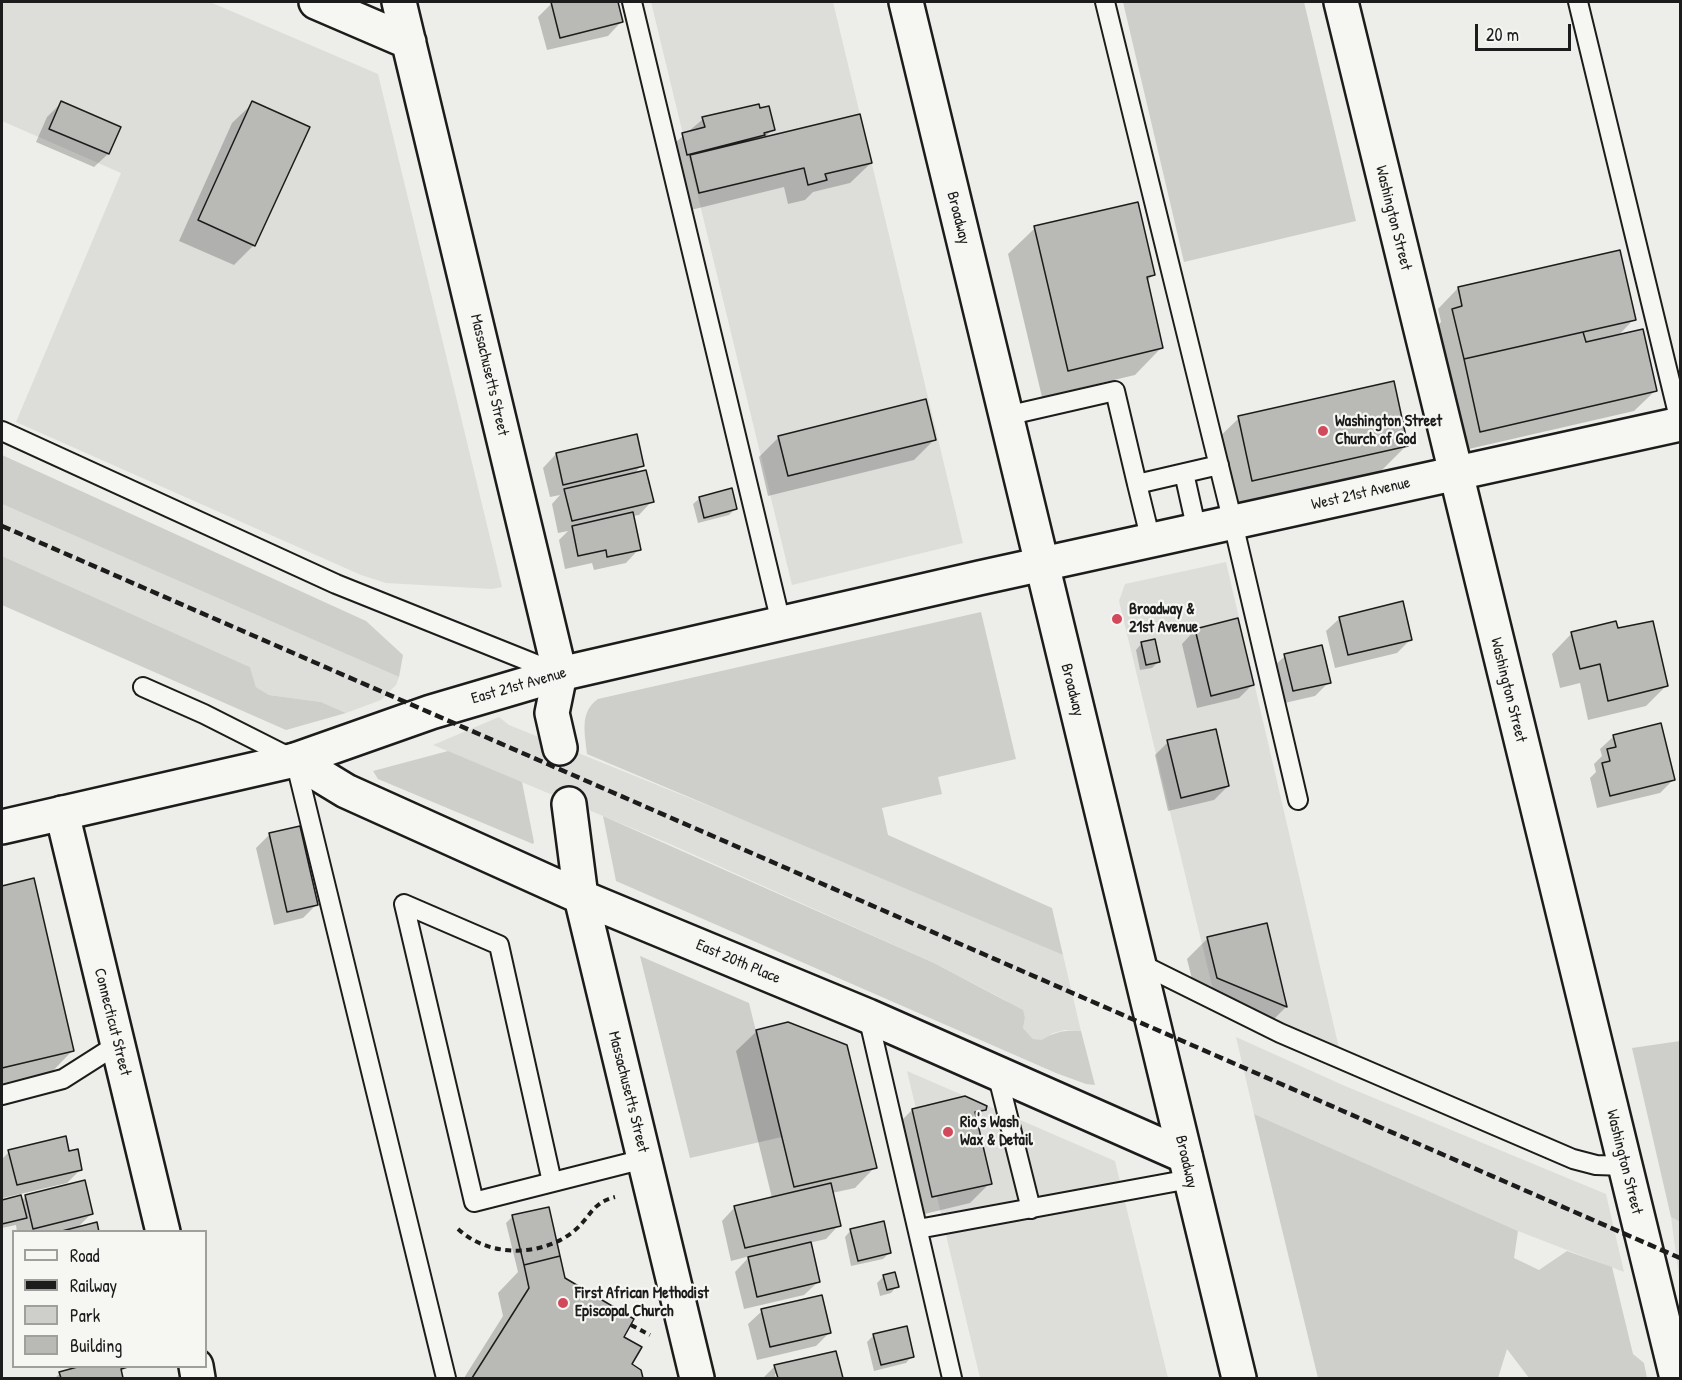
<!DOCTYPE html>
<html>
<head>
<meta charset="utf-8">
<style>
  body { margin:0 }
  #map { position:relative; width:1682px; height:1380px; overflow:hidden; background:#edede9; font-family:"Patrick Hand",sans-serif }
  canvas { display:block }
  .frame { position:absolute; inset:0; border:3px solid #1c1c1c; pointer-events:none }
  .legend { position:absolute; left:12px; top:1230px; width:195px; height:138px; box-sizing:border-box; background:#f6f6f2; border:2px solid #9f9f9c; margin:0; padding:8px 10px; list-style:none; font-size:18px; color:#1c1c1c }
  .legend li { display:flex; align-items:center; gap:12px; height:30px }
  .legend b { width:30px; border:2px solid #9f9f9c }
  .scale { position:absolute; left:1475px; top:24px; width:96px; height:27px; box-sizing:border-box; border:3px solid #1c1c1c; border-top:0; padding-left:8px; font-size:18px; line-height:21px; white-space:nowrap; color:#1c1c1c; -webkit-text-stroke:4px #f6f6f2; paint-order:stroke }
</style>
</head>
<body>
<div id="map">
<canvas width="1682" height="1380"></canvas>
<div class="frame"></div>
<ul class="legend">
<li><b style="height:8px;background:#f6f6f2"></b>Road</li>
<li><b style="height:8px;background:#1c1c1c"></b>Railway</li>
<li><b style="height:16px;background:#cececb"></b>Park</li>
<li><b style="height:16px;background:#b9b9b6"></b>Building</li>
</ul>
<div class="scale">20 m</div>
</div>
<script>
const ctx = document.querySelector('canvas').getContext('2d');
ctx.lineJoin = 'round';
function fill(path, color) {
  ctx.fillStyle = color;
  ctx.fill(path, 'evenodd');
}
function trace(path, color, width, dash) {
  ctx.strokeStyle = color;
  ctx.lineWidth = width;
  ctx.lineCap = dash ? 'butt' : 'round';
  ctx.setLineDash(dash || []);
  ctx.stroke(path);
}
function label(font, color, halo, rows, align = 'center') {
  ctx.font = font + ' "Patrick Hand",sans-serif';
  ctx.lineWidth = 4.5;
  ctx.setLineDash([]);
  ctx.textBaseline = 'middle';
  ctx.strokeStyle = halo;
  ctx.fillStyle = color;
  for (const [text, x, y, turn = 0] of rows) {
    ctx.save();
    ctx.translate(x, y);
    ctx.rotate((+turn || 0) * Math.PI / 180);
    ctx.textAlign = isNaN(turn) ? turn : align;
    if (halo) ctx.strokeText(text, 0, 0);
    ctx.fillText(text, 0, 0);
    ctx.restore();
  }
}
const built = new Path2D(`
  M2,2h208l168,72 124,513 -10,2 -106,-6 -25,-8 -345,-153 105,-249 -119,-52z
  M651,2h182l130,541 -171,42z
  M2,504l397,173 -3,8 -15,15 -35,13 -25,-11 -52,-7 -13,-8 -6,-20 -248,-111z
  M1226,562l113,486 -125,-54 -95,-393 6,-17z
  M499,717l10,8 331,134 223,96 18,76 -16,-1 -12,3 -11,8 -9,-2 -10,-11 2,-10 -20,-18 -71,-37 -264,-119 -237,-99z
  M1236,1037l109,49 261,108 18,78 -106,-41 -264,-117z
  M907,1071l208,90 53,217h-188z
  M1671,1217l9,5v62z`);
const green = new Path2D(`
  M1123,2h181l52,219 -172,41z
  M2,455l364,166 37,34 -4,22 -397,-173z
  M2,556l248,111 6,20 13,8 52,7 25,11 -60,17 -284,-125z
  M981,612l35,147 -78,18 4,17 -60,14 6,27 164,73 11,47 -476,-201c-2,-20 -8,-42 11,-55z
  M448,751l74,31 12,60 -1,2 -155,-65 -5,-8z
  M603,816l331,147 89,47 2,8 -2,10 10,11 9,1c14,-9 23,-10 39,-9l14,54 -9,-1 -30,-11 -440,-192z
  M640,956l109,47 33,134 -92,21z
  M1680,1041v181l-9,-5 -39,-169z
  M1254,1114l264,117 -4,27 25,12 28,-19 45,16 21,87 11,9 3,15h-118l-22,-29 -9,29h-180z`);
const shadow = new Path2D(`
  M558,2h59l4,20 -13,14 -61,14 -9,-33 14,-14z
  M61,103l58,25 -11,26 -14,13 -58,-25 11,-25z
  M253,103l1,142 -20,20 -55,-24 53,-118z
  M759,110l14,19 -10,10 108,24 -21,20 -37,9 -8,8 -17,4 -4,-17 -105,26 -9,-36 12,-12 -8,2 -5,-19 34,-29z
  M1035,228l118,47 -7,7 15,66 -26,27 -93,22 -34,-143z
  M1458,288l176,31 -17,18 38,54 -21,20 -174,40 -27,-121 8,-8 -3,-13z
  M1239,418l168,27 -27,27 -154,34 -14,-62z
  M779,437l156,2 -21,21 -146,36 -9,-39z
  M556,454l86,11 -8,9 18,27 -13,14 -7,1 7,33 -13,14 -32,7 -2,-7 -27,6 -6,-29 9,-9 -10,2 -6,-29 8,-9 -10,2 -7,-29z
  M700,498l35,11 -6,6 -31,8 -5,-19z
  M1340,618l71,21 -14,14 -62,15 -9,-37z
  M1237,620l15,65 -13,13 -42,10 -15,-64 13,-14z
  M1617,630l49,56 -20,20 -58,14 -8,-37 -20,5 -8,-34 20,-21z
  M1142,643l16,19 -6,6 -12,2 -4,-20z
  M1285,656l44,26 -14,14 -35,8 -9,-35z
  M1614,736l59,44 -13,13 -63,15 -7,-30 6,-6 -2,-8 8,-8 -2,-7z
  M1168,742l60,44 -14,14 -46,11 -13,-56z
  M270,834l47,70 -14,14 -29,7 -18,-77z
  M33,880l39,171 -26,27 -44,10v-201z
  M1266,924l20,83 -20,20 -69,-28 -10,-40 21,-21z
  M757,1031l118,136 -20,21 -23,5 7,32 -13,14 -17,4 9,39 -14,13 -60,14 -9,-37 15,-16 -19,5 -9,-40 13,-14 37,-9 -36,-147z
  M984,1109l-9,9 15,65 -20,20 -58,14 -20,-87 20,-20z
  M9,1152l59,1 13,16 -14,14 -64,15 -1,-39z
  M26,1196l65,18 -15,15 22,3h-81l-1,-7 -14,3v-27l18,-4 1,4z
  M512,1217l52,62 58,58 8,27 10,7 2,7h-178l39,-62 -5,-23 20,-21 -12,-49z
  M851,1230l39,22 -7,7 -32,7 -6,-29z
  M884,1276l13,10 -6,7 -11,3 -3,-13z
  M762,1311l68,21 -14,14 -59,14 -9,-36z
  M874,1335l38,21 -6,7 -32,8 -7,-29z
  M835,1353l6,25h-62l-1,-4h-3l1,4h-13l12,-12z
  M127,1366l-7,7 1,5h-66l5,-5z`);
const building = new Path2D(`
  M551,2h67l5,20 -63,16z
  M61,101l60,26 -12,27 -60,-25z
  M252,101l58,26 -55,119 -57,-26z
  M759,104l1,4 9,-2 6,24 -11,3 1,2 -78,20 -5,-22 23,-6 -3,-10z
  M860,114l12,49 -47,11 2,6 -19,5 -4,-17 -105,25 -9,-38z
  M1138,202l17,73 -8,2 16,71 -95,23 -34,-145z
  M1620,250l16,70 -172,39 -12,-50 10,-3 -4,-19z
  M1643,329l14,62 -177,41 -16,-73 119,-27 3,10z
  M1394,381l14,65 -156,35 -14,-65z
  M926,399l10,41 -148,36 -10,-40z
  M637,434l7,32 -81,19 -7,-32z
  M646,470l8,32 -82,19 -8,-32z
  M732,488l5,21 -33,9 -5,-21z
  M633,512l8,38 -34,7 -1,-7 -28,6 -6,-30z
  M1403,601l9,39 -64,15 -9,-38z
  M1238,618l16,67 -43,11 -16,-67z
  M1616,621l2,7 35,-7 15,65 -60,15 -8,-37 -20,5 -9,-37z
  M1155,639l5,23 -14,3 -5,-23z
  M1322,645l9,38 -38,8 -9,-37z
  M1661,723l14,57 -65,16 -8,-33 8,-2 -3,-12 9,-2 -3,-12z
  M1216,729l13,57 -48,12 -14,-58z
  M300,826l18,79 -31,7 -18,-79z
  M34,878l40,173 -72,17v-182z
  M1267,923l20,84 -70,-29 -10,-41z
  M788,1022l59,23 30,123 -83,19 -38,-157z
  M965,1096l22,10 -1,4 -11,2 17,72 -60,13 -20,-88z
  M66,1136l3,15 9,-2 4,21 -65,15 -9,-35z
  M85,1180l8,34 -60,15 -8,-34z
  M831,1183l10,43 -96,22 -11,-42z
  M21,1195l6,23 -25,6v-24z
  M549,1207l11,49 -36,9 -12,-50z
  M884,1221l7,32 -33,8 -8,-32z
  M97,1222l2,10h-41z
  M811,1242l9,40 -63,15 -9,-40z
  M560,1256l5,22 69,41 -10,18 18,10 -10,17 9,6 2,8h-171l57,-90 -5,-23z
  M895,1272l4,15 -12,3 -4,-15z
  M822,1295l9,38 -61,14 -9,-38z
  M907,1326l7,31 -33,8 -8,-31z
  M836,1351l7,27h-65l-4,-13z
  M81,1366h47v1l-7,2 2,9h-62l-2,-6z`);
const path = new Path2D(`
  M458,1229c31,29 84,28 116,2 17,-14 17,-28 41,-34
  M631,1325l19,10`);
const service = new Path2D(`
  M632,2l149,621
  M1105,2l128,521 65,277
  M1578,2l102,420
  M1006,416l109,-25 22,93 82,-19
  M2,431l334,153 222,89
  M1184,473l13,58
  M1137,484l14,57
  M143,687l61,27 91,46 151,618
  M1139,963l141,70 293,126 23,6 29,1
  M868,1016l84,362
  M997,1073l34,136
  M2,1095l61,-16 55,-35
  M552,1182l-53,-237 -95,-41 70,298 170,-43
  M918,1229l272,-50`);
const minor = new Path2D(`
  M316,2l93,40
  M399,2l161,672 -8,39 8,35
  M1341,2l336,1376
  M295,760l51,31 235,106 287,119 317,140
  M569,804l12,93 116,481
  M62,813l101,419
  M196,1366l2,12`);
const tertiary = new Path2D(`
  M2,827l293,-67 136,-48 129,-38 419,-96 701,-154`);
const primary = new Path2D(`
  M906,2l333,1376`);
const rail = new Path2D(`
  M2,526l1678,732`);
const markers = [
  [1323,431,6,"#d1495b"],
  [1117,619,6,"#d1495b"],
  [948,1132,6,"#d1495b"],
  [563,1303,6,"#d1495b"]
];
const streetNames = [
  ["Broadway",958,218,76],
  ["Washington Street",1393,218,76],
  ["Massachusetts Street",489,375,77],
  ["West 21st Avenue",1361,494,-13],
  ["East 21st Avenue",519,686,-16],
  ["Broadway",1072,690,76],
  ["Washington Street",1508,690,76],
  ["East 20th Place",738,962,23],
  ["Connecticut Street",112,1022,76],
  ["Massachusetts Street",628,1092,76],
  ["Broadway",1186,1162,77],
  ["Washington Street",1624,1162,76]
];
const poiNames = [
  ["Washington Street",1335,422],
  ["Church of God",1335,440],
  ["Broadway &",1129,610],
  ["21st Avenue",1129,628],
  ["Rio's Wash",960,1123],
  ["Wax & Detail",960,1141],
  ["First African Methodist",575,1294],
  ["Episcopal Church",575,1312]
];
fill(built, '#ddddda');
fill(green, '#cececb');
fill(shadow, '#0003');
fill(building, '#b9b9b6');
trace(building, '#1c1c1c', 1.5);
trace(service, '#1c1c1c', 22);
trace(minor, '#1c1c1c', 38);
trace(tertiary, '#1c1c1c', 38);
trace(primary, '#1c1c1c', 38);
trace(path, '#1c1c1c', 4, [6, 4.5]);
trace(service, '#f6f6f2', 18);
trace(minor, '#f6f6f2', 33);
trace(tertiary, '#f6f6f2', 33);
trace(primary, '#f6f6f2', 33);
trace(rail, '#1c1c1c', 4.5, [9, 4.5]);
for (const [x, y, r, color] of markers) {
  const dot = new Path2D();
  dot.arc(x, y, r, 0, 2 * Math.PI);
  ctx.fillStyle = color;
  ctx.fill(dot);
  trace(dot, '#f6f6f2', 2);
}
label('16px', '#1c1c1c', '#f6f6f2', streetNames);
label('bold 16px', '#1c1c1c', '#f6f6f2', poiNames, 'left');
</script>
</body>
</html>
